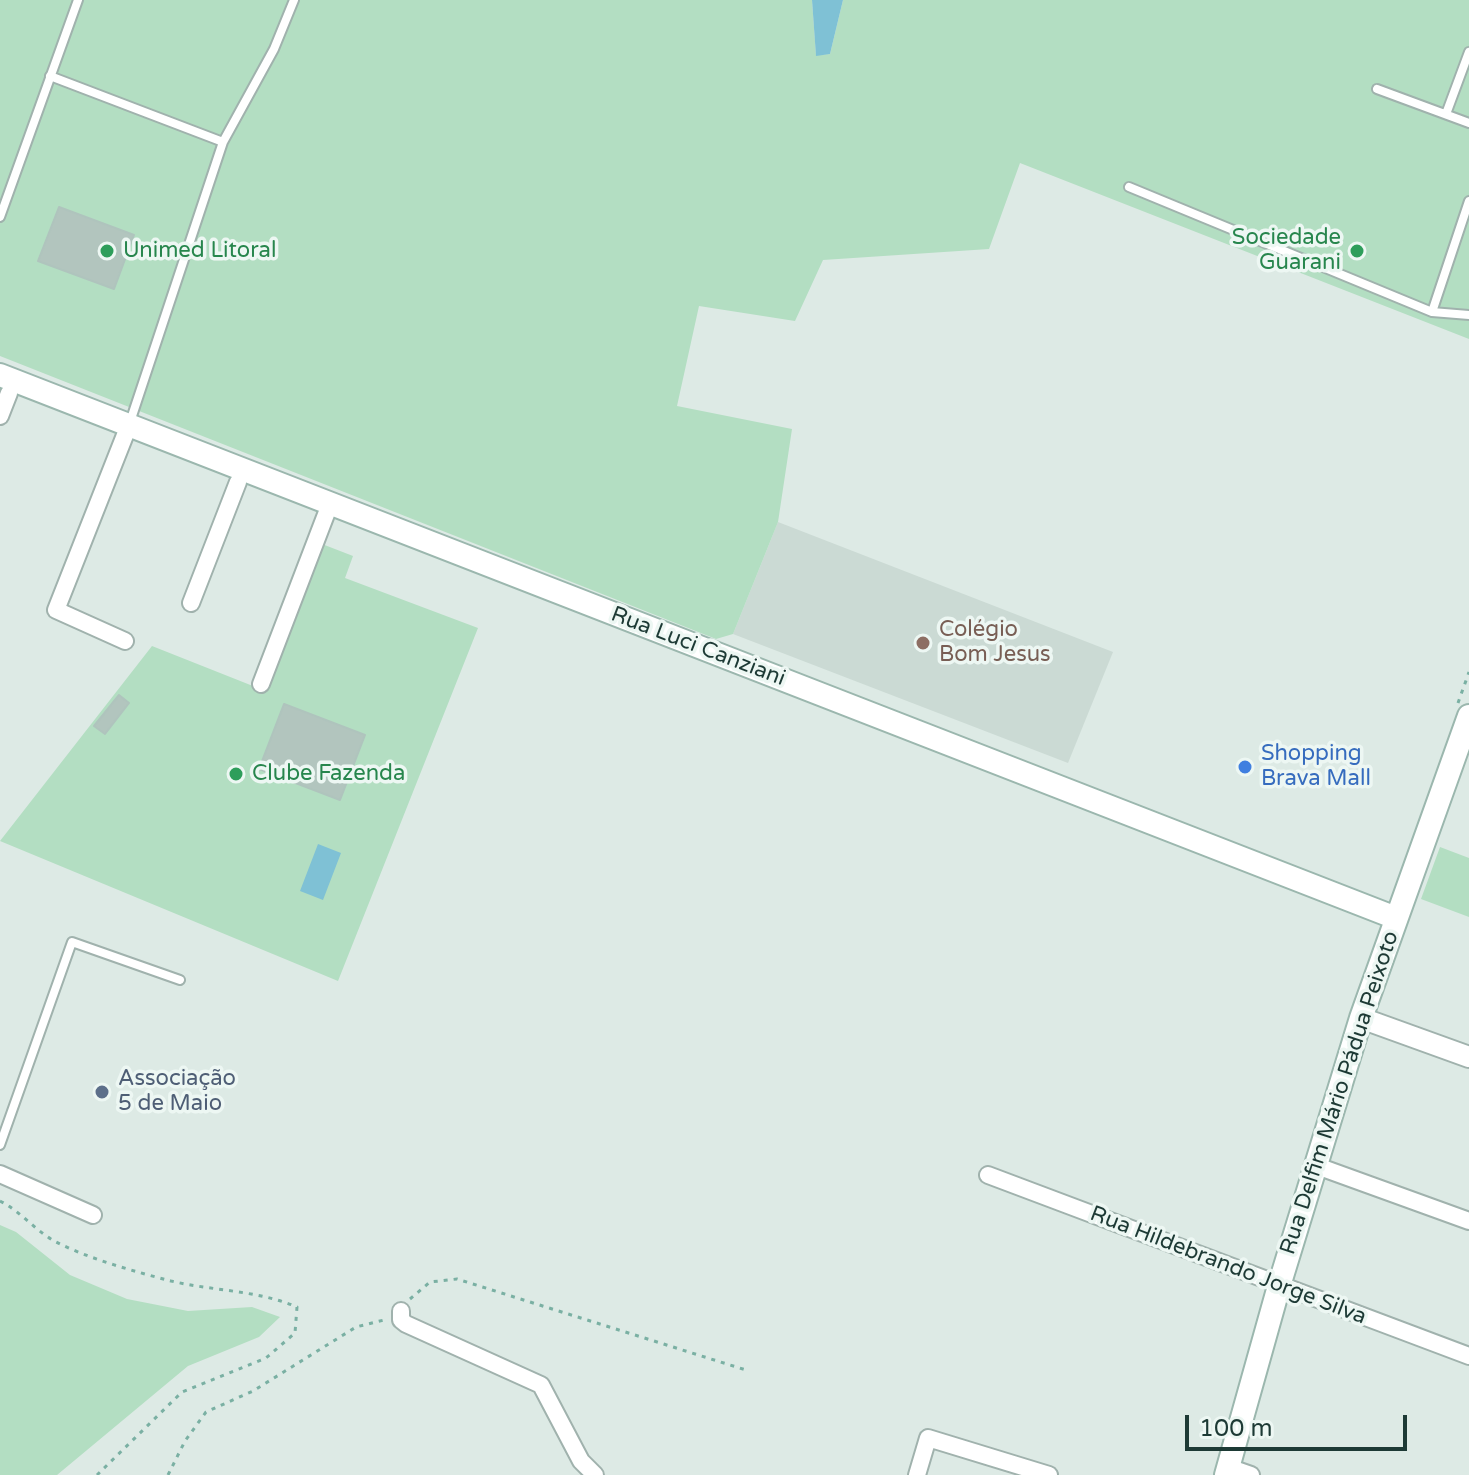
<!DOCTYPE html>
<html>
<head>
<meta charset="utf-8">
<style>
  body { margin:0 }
  #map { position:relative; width:1469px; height:1475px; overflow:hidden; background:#ddeae5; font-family:"Varela Round",sans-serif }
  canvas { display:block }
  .scale { position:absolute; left:1185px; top:1415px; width:222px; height:36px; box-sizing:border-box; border:4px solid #1d3a35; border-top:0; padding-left:10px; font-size:24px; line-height:28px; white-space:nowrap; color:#1d3a35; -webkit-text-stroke:6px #edf7f3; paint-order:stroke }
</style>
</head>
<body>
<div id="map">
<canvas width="1469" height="1475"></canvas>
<div class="scale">100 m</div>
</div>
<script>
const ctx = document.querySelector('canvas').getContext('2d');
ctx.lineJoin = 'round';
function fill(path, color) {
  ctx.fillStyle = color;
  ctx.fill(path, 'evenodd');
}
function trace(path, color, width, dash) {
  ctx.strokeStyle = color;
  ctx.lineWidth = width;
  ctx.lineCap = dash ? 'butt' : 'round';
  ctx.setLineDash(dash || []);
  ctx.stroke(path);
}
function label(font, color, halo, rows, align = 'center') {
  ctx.font = font + ' "Varela Round",sans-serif';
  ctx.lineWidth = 7;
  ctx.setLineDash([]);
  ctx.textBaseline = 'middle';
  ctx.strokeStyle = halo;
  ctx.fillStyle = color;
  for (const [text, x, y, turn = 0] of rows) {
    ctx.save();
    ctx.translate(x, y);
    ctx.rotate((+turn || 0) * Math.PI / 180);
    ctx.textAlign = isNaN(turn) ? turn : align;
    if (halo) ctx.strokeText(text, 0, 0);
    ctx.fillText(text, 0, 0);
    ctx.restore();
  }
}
const built = new Path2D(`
  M778,522l335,130 -45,111 -335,-129z`);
const green = new Path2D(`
  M0,0h812l4,55 14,-1 13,-54h626v339l-449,-176 -31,86 -166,11 -28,61 -96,-15 -22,100 115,23 -14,93 -45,112 -17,5 -716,-283z
  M322,544l31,12 -8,22 133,50 -140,353 -338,-140 152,-195 111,44z
  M1440,847l29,11v59l-48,-18z
  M0,1225l16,7 54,43 57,24 61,12 64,-4 28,10 -21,20 -71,29 -131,109h-57z`);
const water = new Path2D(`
  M812,0h31l-13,54 -14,2z
  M318,844l23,9 -18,47 -23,-9z`);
const building = new Path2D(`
  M59,207l75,28 -20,54 -76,-28z
  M119,695l10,8 -24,31 -11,-8z
  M284,704l81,31 -25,65 -81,-31z`);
const path = new Path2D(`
  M1458,703l11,-31
  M0,1201c20,10 35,29 54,40 35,18 79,30 117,40 42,10 86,9 126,26l-2,26 -29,25 -84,34 -85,83
  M410,1299l20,-17 27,-3 289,91
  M168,1475l17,-34 21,-29 47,-21 103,-64 28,-7`);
const service = new Path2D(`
  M50,76l173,66 51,-93 20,-49
  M1377,89l92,34
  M1446,114l23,-62
  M1129,187l303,125 37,3
  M0,217l78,-217
  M1432,312l37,-111
  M130,422l93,-280
  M0,1145l72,-203 108,38`);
const minor = new Path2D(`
  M0,416l9,-23
  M191,603l47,-121
  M125,641l-69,-31 73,-185
  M261,684l69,-180
  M1317,1166l152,55
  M0,1174l93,41
  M988,1175l481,181
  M401,1311v9l5,4 135,61 40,76 14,14
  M1228,1467l23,8
  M917,1475l11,-37 121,37`);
const tertiary = new Path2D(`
  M1361,1018l108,39`);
const secondary = new Path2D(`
  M0,375l1396,543
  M1226,1475l53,-189 82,-268 108,-302`);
const markers = [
  [107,251,8,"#2e9e5b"],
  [1357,251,8,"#2e9e5b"],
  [923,643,8,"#8d6e63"],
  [1245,767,8,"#3f7fe0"],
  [236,774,8,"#2e9e5b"],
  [102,1092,8,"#5c6f8a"]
];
const leisureNames = [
  ["Sociedade",1341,238,"right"],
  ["Guarani",1341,263,"right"],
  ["Unimed Litoral",123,251],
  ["Clube Fazenda",252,774]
];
const educationNames = [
  ["Colégio",939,630],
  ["Bom Jesus",939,655]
];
const streetNames = [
  ["Rua Luci Canziani",698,647,21],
  ["Rua Delfim Mário Pádua Peixoto",1340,1093,-72],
  ["Rua Hildebrando Jorge Silva",1228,1266,21]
];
const shopNames = [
  ["Shopping",1261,754],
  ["Brava Mall",1261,779]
];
const serviceNames = [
  ["Associação",118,1079],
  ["5 de Maio",118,1104]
];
fill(built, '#cbdad4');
fill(green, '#b3dec2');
fill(water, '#7fc1d5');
fill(building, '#b2c5be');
trace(building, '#afc4bd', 2);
trace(service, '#a0b2ad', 12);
trace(minor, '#a0b2ad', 20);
trace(tertiary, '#a0b2ad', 24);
trace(secondary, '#9bb7ae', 26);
trace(path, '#7ab0a3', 3, [4, 6]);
trace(service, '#fff', 8);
trace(minor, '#fff', 16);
trace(tertiary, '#fff', 20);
trace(secondary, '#fff', 22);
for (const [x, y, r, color] of markers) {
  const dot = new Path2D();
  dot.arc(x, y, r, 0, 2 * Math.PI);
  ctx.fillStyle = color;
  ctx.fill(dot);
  trace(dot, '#edf7f3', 3);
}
label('22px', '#27864d', '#edf7f3', leisureNames, 'left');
label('22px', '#785e54', '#edf7f3', educationNames, 'left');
label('22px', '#1d3a35', '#edf7f3', streetNames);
label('22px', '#366cbe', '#edf7f3', shopNames, 'left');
label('22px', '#4e5e75', '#edf7f3', serviceNames, 'left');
</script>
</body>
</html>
